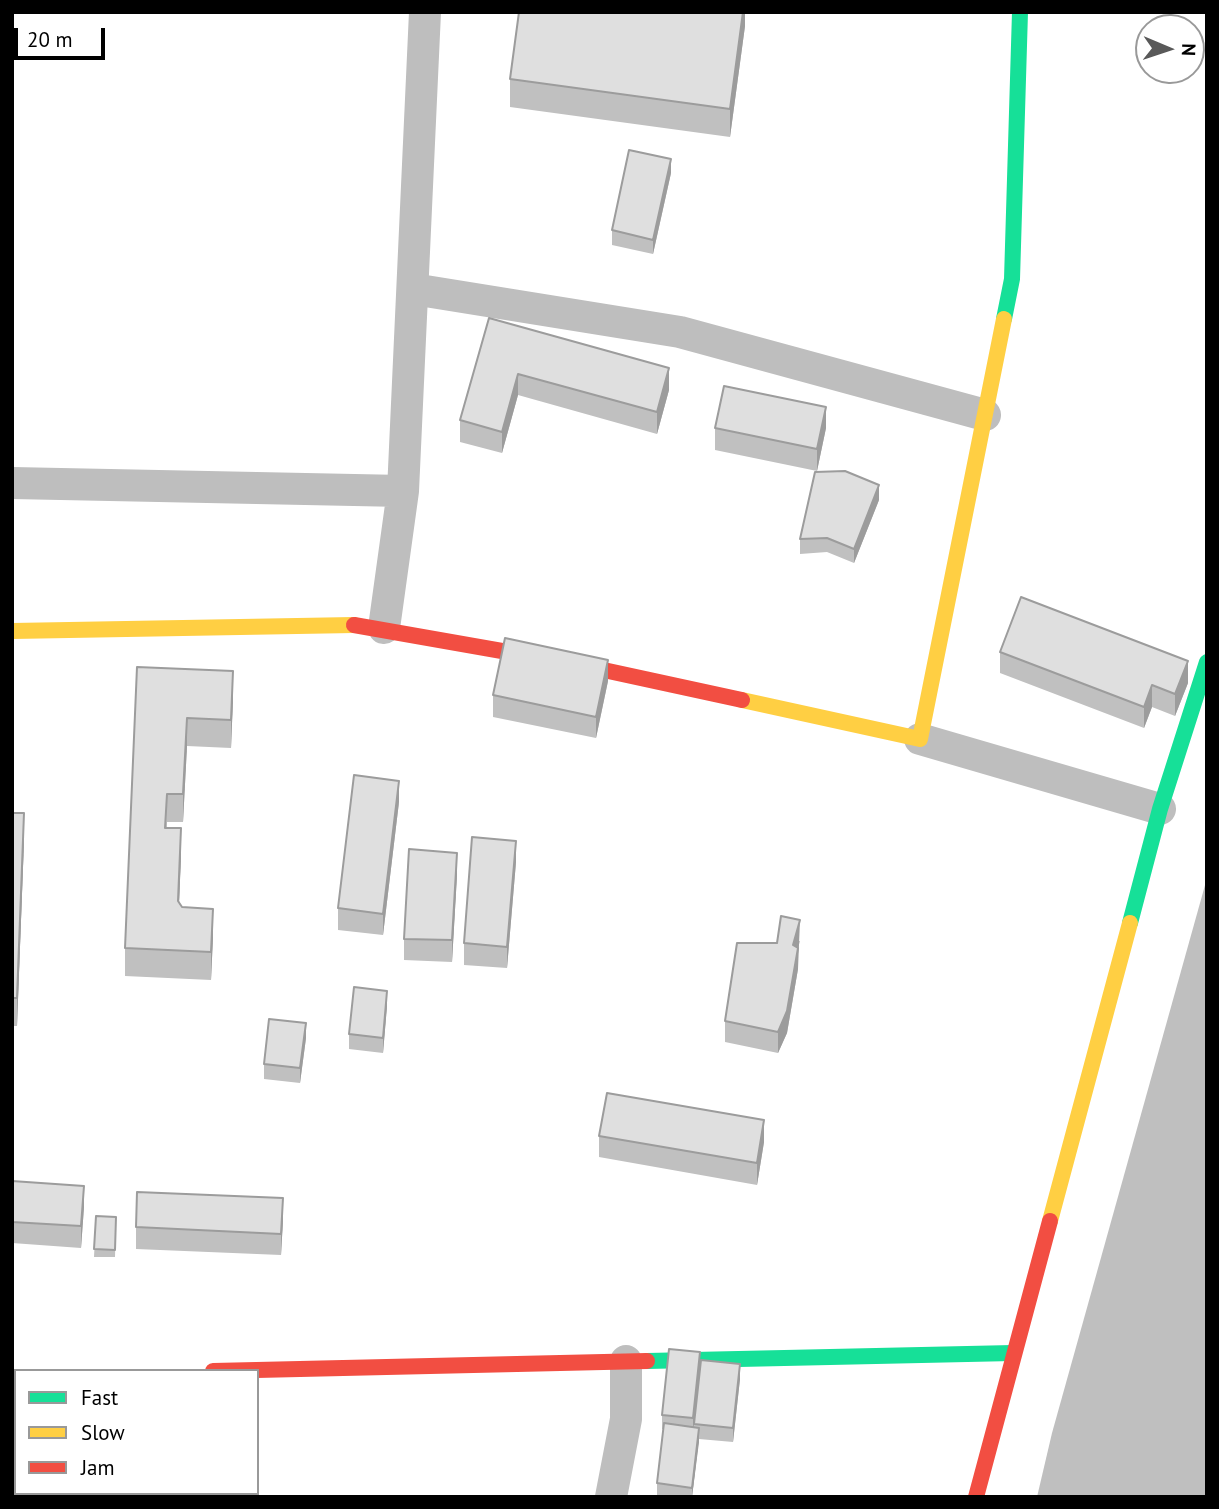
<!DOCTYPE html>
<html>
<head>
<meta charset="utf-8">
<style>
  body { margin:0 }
  #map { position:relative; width:1219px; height:1509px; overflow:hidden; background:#fff; font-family:"PT Sans",sans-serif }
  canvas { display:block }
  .frame { position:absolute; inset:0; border:14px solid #000; pointer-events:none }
  .legend { position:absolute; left:14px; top:1369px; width:245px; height:126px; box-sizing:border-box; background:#fff; border:2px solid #999; margin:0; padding:9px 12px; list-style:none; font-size:21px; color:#000 }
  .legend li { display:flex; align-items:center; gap:14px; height:35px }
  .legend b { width:35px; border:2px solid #999 }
  .north { position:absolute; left:1135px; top:14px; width:70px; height:70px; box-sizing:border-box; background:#fff; border:2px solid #999; border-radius:50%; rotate:92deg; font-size:19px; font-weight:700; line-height:28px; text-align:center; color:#000 }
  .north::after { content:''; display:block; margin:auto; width:24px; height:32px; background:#595959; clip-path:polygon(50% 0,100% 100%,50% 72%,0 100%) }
  .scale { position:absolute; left:14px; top:28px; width:91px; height:32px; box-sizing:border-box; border:4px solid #000; border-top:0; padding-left:9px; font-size:21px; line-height:24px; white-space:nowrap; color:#000; -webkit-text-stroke:5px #fff; paint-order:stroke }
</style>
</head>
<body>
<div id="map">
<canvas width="1219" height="1509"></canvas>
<div class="frame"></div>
<ul class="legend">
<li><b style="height:9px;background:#16e098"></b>Fast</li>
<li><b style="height:9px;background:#ffcf43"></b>Slow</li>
<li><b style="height:9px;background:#f24e42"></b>Jam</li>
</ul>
<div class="north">N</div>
<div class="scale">20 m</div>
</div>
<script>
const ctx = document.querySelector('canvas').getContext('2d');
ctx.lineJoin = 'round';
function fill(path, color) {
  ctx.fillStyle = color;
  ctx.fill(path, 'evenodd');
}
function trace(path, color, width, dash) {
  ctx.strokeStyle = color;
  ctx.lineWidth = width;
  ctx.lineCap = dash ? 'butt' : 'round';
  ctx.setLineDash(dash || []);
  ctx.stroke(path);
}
const water = new Path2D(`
  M1207,878v619h-170l15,-64z`);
const street = new Path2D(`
  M413,289l267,43 305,83
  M12,483l391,8
  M384,628l19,-137 22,-479
  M920,739l240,70
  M611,1497l15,-78v-58`);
const fast = new Path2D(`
  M1004,319l8,-40 8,-267
  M1130,923l30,-114 47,-147
  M647,1361l366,-8`);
const slow = new Path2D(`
  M12,631l342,-6
  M742,700l178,39 84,-420
  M1050,1221l80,-298`);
const jam = new Path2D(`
  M354,625l222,39 166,36
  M213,1371l434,-10
  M976,1497l74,-276`);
const wall = new Path2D(`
  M745,12v14l-15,111 -220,-30v-28z
  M671,173l-18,81 -41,-9v-15z
  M489,318l180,72 -12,44 -139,-39 -16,58 -42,-11v-22z
  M715,428h111l-9,43 -102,-21z
  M879,500l-25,63 -27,-11 -27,2v-15z
  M1000,652l188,31 -13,33 -23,-9 -8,21 -144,-55z
  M137,667l96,32 -2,49 -44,-2 -4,76h-16v6l14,28 -2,47 3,4 31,30 -2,43 -86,-4v-28z
  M608,681l-12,57 -103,-21v-22z
  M399,802l-16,133 -45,-5v-22z
  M12,813l12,28 -7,185h-5z
  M516,862l-9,106 -43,-3v-22z
  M457,875l-5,87 -48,-2v-21z
  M800,941l-2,7v21l-11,64 -9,20 -53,-11v-21l52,-78z
  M387,1006l-4,47 -34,-4v-15z
  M306,1038l-6,45 -36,-4v-15z
  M599,1136l165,6 -7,43 -158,-28z
  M12,1181l72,26 -3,41 -69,-5z
  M96,1216l20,1 -1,40h-21z
  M283,1220l-2,35 -145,-6v-22z
  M700,1352l-6,75 7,-67 39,19 -7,63 -34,-3 -7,58h-35v-14l6,-54h-1v-14z
  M25,1493h31v4h-31z
  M66,1493h35v4h-35z`);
const shadedWall = new Path2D(`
  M743,12h2v14l-15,111v-28z
  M671,159v14l-18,81v-14z
  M669,368v22l-12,44v-22z
  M518,374v21l-16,58v-21z
  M826,407v21l-9,43v-22z
  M879,485v15l-25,63v-14z
  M608,660v21l-12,57v-21z
  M1188,661v22l-13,33v-22z
  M233,671v28l-2,49v-28z
  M1152,685v22l-8,21v-21z
  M187,718v28l-4,76v-28z
  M399,781v21l-16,133v-21z
  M24,813v28l-7,185v-28z
  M181,828v28l-3,73v-28z
  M516,841v21l-9,106v-21z
  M457,853v22l-5,87v-22z
  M213,909v28l-2,43v-28z
  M800,920l-2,49 -11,64 -9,20v-21l15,-87z
  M387,991v15l-4,47v-15z
  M306,1023v15l-6,45v-15z
  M764,1120v22l-7,43v-22z
  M84,1186v21l-3,41v-22z
  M283,1198v22l-2,35v-21z
  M700,1352v15l-7,66v-15z
  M740,1364v15l-7,63v-14z
  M699,1428v14l-7,55v-9z`);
const building = new Path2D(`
  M519,12h224l-13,97 -220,-30z
  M629,150l42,9 -18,81 -41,-10z
  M489,318l180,50 -12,44 -139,-38 -16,58 -42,-12z
  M724,386l102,21 -9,42 -102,-21z
  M845,471l34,14 -25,64 -27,-11 -27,1 15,-67z
  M1021,597l167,64 -13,33 -23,-9 -8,22 -144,-55z
  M505,638l103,22 -12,57 -103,-22z
  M137,667l96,4 -2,49 -44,-2 -4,76h-16l-2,34h16l-3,73 4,6 31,2 -2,43 -86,-4z
  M354,775l45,6 -16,133 -45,-6z
  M12,813h12l-7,185h-5z
  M472,837l44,4 -9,106 -43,-4z
  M409,849l48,4 -5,87 -48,-1z
  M781,916l19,4 -7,25 5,3 -11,63 -9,21 -53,-11 12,-78h40z
  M354,987l33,4 -4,47 -34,-4z
  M269,1019l37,4 -6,45 -36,-4z
  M607,1093l157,27 -7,43 -158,-27z
  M12,1181l72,5 -3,40 -69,-4z
  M137,1192l146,6 -2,36 -145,-7z
  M96,1216l20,1 -1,33 -21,-1z
  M669,1349l31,3 -7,66 -31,-3z
  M701,1360l39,4 -7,64 -39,-4z
  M664,1423l35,5 -7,60 -35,-5z`);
fill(water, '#bfbfbf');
trace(street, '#bebebe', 32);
trace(fast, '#16e098', 16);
trace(slow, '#ffcf43', 16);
trace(jam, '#f24e42', 16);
fill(wall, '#c0c0c0');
fill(shadedWall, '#9c9c9c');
fill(building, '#dfdfdf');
trace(building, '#9c9c9c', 2);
</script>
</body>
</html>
